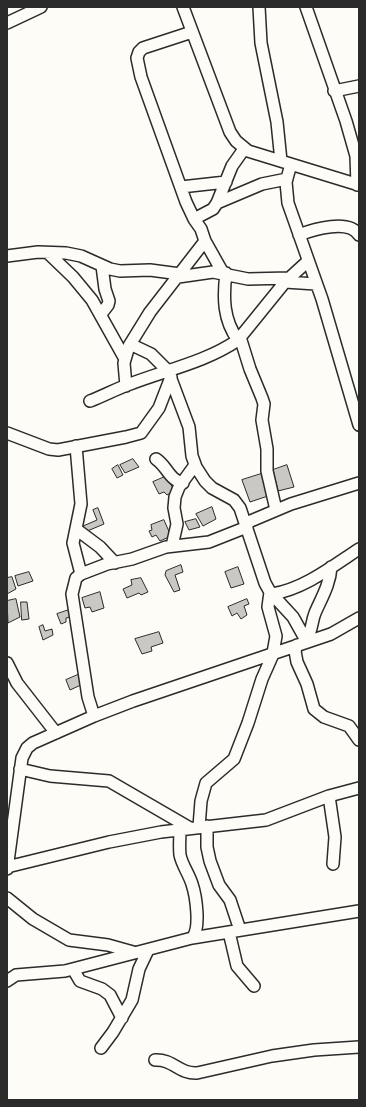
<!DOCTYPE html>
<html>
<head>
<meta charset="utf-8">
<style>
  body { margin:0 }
  #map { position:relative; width:366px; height:1107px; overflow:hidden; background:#fdfcf7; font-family:Kalam,sans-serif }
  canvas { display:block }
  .frame { position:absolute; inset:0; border:8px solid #2b2b2b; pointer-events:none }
</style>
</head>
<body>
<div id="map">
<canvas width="366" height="1107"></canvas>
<div class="frame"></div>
</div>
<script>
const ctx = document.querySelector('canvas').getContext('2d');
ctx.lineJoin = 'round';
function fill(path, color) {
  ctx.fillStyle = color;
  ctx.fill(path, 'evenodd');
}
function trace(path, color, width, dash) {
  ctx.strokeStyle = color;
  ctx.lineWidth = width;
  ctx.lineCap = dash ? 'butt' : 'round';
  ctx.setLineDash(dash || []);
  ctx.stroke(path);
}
const building = new Path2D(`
  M133,459l6,8 -14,6 -5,-8z
  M118,465l5,10 -6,3 -5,-9z
  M287,465l7,22 -16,4 -5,-21z
  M261,474l7,22 -18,6 -8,-22z
  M167,476l7,15 -7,4 -3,-3 -5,2 -6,-12z
  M212,507l4,12 -13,7 -7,-12z
  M98,508l6,16 -19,8 -2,-6 14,-6 -4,-10z
  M196,519l4,8 -11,3 -4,-8z
  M164,520l7,16 -11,5 -4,-6 -4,2 -3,-6 3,-1 -1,-5z
  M181,565l2,7 -8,3 5,15 -6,2 -9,-17 1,-4z
  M238,567l6,17 -13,4 -6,-16z
  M29,572l4,9 -15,5 -3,-10z
  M12,577l4,12 -9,5v-16z
  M141,578l7,14 -7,3 -2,-2 -12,5 -4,-9 9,-4 -1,-5z
  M100,592l4,16 -12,4 -2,-5 -5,1 -3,-10z
  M16,599l4,18 -12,6 -1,-22z
  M247,599l2,5 -5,2 3,9 -6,4 -4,-6 -5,3 -4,-9z
  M21,602h6l2,17 -7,1z
  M69,610l1,7 -4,1v4l-5,2 -4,-10z
  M43,625l2,6 7,-2 1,6 -10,5 -4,-13z
  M159,632l4,11 -12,4 1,4 -10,3 -7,-15z
  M80,674l3,10 -13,6 -4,-10z`);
const minor = new Path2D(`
  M183,7l47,125 6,9 12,10 111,34
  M259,7l2,36 16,79 4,39
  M306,7l40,114 10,35 1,29
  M7,23l34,-16
  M192,32l-49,16 -4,4 -2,6 4,19 45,125 8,17
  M334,91l25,-5
  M291,164l-5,18 2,21 34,96 37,126
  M181,187l45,-5
  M217,203l45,-19 25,-5
  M299,235c15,-6 50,-16 60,0
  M205,241l18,32
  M48,253l25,24 19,23 33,59
  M7,256l31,-4 28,1 15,3 29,13 10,2 30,-1 30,4
  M226,273c-3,24 -3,47 12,67
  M178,277l35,-5 35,7 41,-1
  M285,282l31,2
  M101,314l7,-9 1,-4 -4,-12 -3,-23
  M240,337l10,32 12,29 2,6 -2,16 5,29v22l9,39
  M130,344l21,10 17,17 21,56 3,29 4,11 9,14 7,7 22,12 6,8 25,75 5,9 23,25 14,25
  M126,386l-2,-23 5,-17 21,-34 55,-71 -4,-12 -7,-10 19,-10 4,-6 15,-37 12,-17
  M90,401c13,-5 26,-12 40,-17 36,-14 76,-22 108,-44l47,-58 23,-21
  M7,433l42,16 9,1 68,-13 15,-4 18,-25 12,-31
  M76,446l5,58 -8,39 8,31
  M156,459c11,7 13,21 27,24
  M246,523l45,-19 68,-21
  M76,529l24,18 15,16
  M172,546l5,-22 -3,-16 1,-11 4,-10 16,-22
  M270,592l-2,15 8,29 -3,17
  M272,594c32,-5 61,-28 87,-45
  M306,640c7,-11 5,-17 9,-27 7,-16 15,-29 16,-46
  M297,645l-2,6 2,11 10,22 7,25 10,8 25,9 10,14
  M7,663l10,20 39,50
  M94,716l-6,-19 -16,-103 4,-16 5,-4 26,-10 25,-5 34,-12 43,-5 38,-15
  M20,769l30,7 59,5 81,47
  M329,796l6,41 -2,27
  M207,826v21l3,14 9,24 11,15 10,30
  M199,827l2,-26 5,-18 28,-24 14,-36 14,-44 12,-27
  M7,867l102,-25 52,-10 105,-12 63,-24 30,-8
  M7,869l15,-111 5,-10 6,-5 61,-27 39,-15 198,-67 28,-16
  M7,898l26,21 36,21 39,5 25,7
  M229,932l8,34 17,20
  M192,938l167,-27
  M73,969l7,12 22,8 8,6 12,23
  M7,981l9,-6 49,-4 127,-33c9,-9 4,-42 0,-54 -3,-10 -10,-19 -12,-29 -1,-9 0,-17 0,-26
  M101,1048l12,-16 19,-32 7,-31 9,-19
  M155,1060c18,-1 24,14 42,13l75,-17 42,-6 45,-3`);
fill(building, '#c9c8c4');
trace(building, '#2b2b2b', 1);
trace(minor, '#2b2b2b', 14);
trace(minor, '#fdfcf7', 11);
</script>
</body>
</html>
